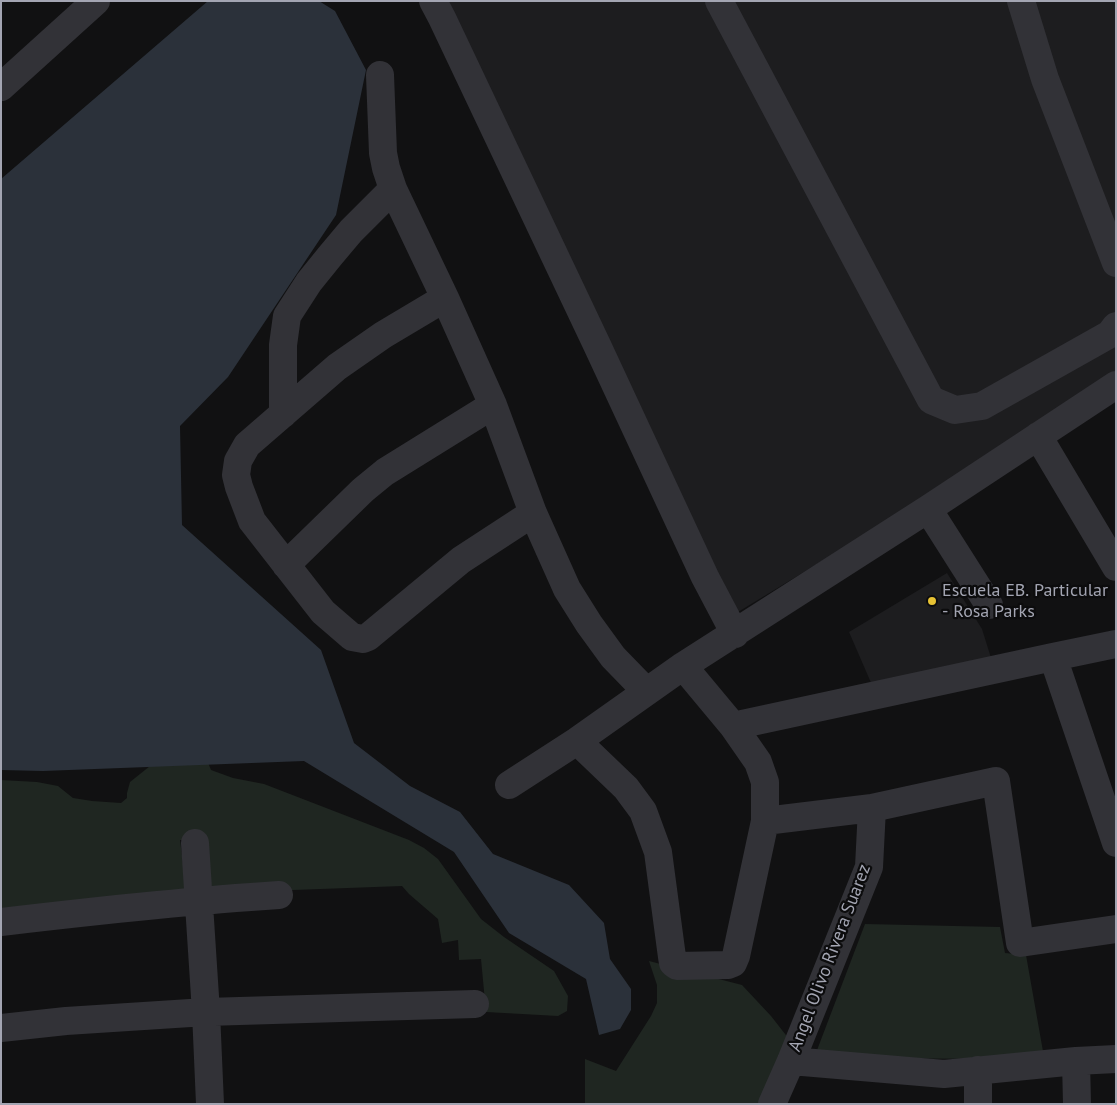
<!DOCTYPE html>
<html>
<head>
<meta charset="utf-8">
<style>
  body { margin:0 }
  #map { position:relative; width:1117px; height:1105px; overflow:hidden; background:#111112; font-family:"PT Sans",sans-serif }
  canvas { display:block }
  .frame { position:absolute; inset:0; border:2px solid #a3a5b2; pointer-events:none }
</style>
</head>
<body>
<div id="map">
<canvas width="1117" height="1105"></canvas>
<div class="frame"></div>
</div>
<script>
const ctx = document.querySelector('canvas').getContext('2d');
ctx.lineJoin = 'round';
function fill(path, color) {
  ctx.fillStyle = color;
  ctx.fill(path, 'evenodd');
}
function trace(path, color, width, dash) {
  ctx.strokeStyle = color;
  ctx.lineWidth = width;
  ctx.lineCap = dash ? 'butt' : 'round';
  ctx.setLineDash(dash || []);
  ctx.stroke(path);
}
function label(font, color, halo, rows, align = 'center') {
  ctx.font = font + ' "PT Sans",sans-serif';
  ctx.lineWidth = 4.5;
  ctx.setLineDash([]);
  ctx.textBaseline = 'middle';
  ctx.strokeStyle = halo;
  ctx.fillStyle = color;
  for (const [text, x, y, turn = 0] of rows) {
    ctx.save();
    ctx.translate(x, y);
    ctx.rotate((+turn || 0) * Math.PI / 180);
    ctx.textAlign = isNaN(turn) ? turn : align;
    if (halo) ctx.strokeText(text, 0, 0);
    ctx.fillText(text, 0, 0);
    ctx.restore();
  }
}
const built = new Path2D(`
  M444,1h672v374l-195,126 -188,114z
  M947,573l35,56 10,32 -120,24 -23,-53z`);
const green = new Path2D(`
  M207,760l4,10 22,8 31,6 145,56 15,8 14,11 43,60 23,18 50,34 14,25 -1,15 -9,5 -72,-4 -5,-53 -22,1 -1,-20 -16,3 -4,-24 -29,-25 -7,-8 -190,7 -6,-53h-26l6,47 -2,5 -183,23v-135l36,2 21,4 15,12 19,3 29,2 6,-5v-5l3,-11 25,-20z
  M865,924l135,3 5,26 21,2 18,102 -28,2 -202,-1z
  M649,961l93,24 29,31 18,23 -25,65h-179v-45l31,12 35,-55 6,-13v-18z`);
const water = new Path2D(`
  M208,1h111l16,10 31,59 -30,145 -108,162 -48,49 2,99 139,125 33,93 56,43 50,26 33,42 76,31 35,38 6,36 21,30v21l-11,19 -21,6 -13,-56 -77,-46 -55,-81 -150,-91 -261,10 -42,-1v-591z`);
const minor = new Path2D(`
  M433,1l9,17 155,327 108,232 30,57
  M719,1l212,399 24,10 27,-4 128,-72 6,-8
  M1021,1l24,78 71,184
  M380,75l3,78 3,15 7,21 52,109 48,107 40,108 34,76 22,35 24,33 33,34
  M1,87l95,-86
  M445,298l-62,37 -46,32 -90,78 -9,16 -2,14 3,12 13,34 71,91 29,25 11,2 5,-2 93,-77 72,-47
  M283,414v-69l4,-29 22,-34 21,-26 21,-25 42,-42
  M1038,436l78,131
  M928,509l61,96
  M286,565l77,-75 22,-18 108,-67
  M1053,657l63,186
  M683,666l50,60 25,36 7,20v39l107,-13 124,-27 24,162 96,-14
  M733,726l320,-69 63,-13
  M577,741l49,47 17,23 15,41 14,105 1,6 4,3 51,-1 5,-2 3,-7 29,-135
  M509,785l68,-44 106,-75 245,-157 188,-124
  M195,843l11,169 4,92
  M1,922c93,-11 185,-21 278,-27
  M1,1028l65,-7 140,-9 269,-8
  M791,1061l153,13 132,-13 40,-2
  M1076,1061l1,43
  M978,1070v34
  M772,1104l19,-43 78,-194 3,-59`);
const markers = [
  [932,601,5,"#e7c234"]
];
const poiNames = [
  ["Escuela EB. Particular",942,591],
  ["- Rosa Parks",942,612]
];
const streetNames = [
  ["Angel Olivo Rivera Suarez",830,958,-69]
];
fill(built, '#1d1d1f');
fill(green, '#1f2621');
fill(water, '#2b313a');
trace(minor, '#323237', 28);
for (const [x, y, r, color] of markers) {
  const dot = new Path2D();
  dot.arc(x, y, r, 0, 2 * Math.PI);
  ctx.fillStyle = color;
  ctx.fill(dot);
  trace(dot, '#0c0c0d', 2);
}
label('18px', '#a3a5b2', '#0c0c0d', poiNames, 'left');
label('18px', '#a3a5b2', '#0c0c0d', streetNames);
</script>
</body>
</html>
